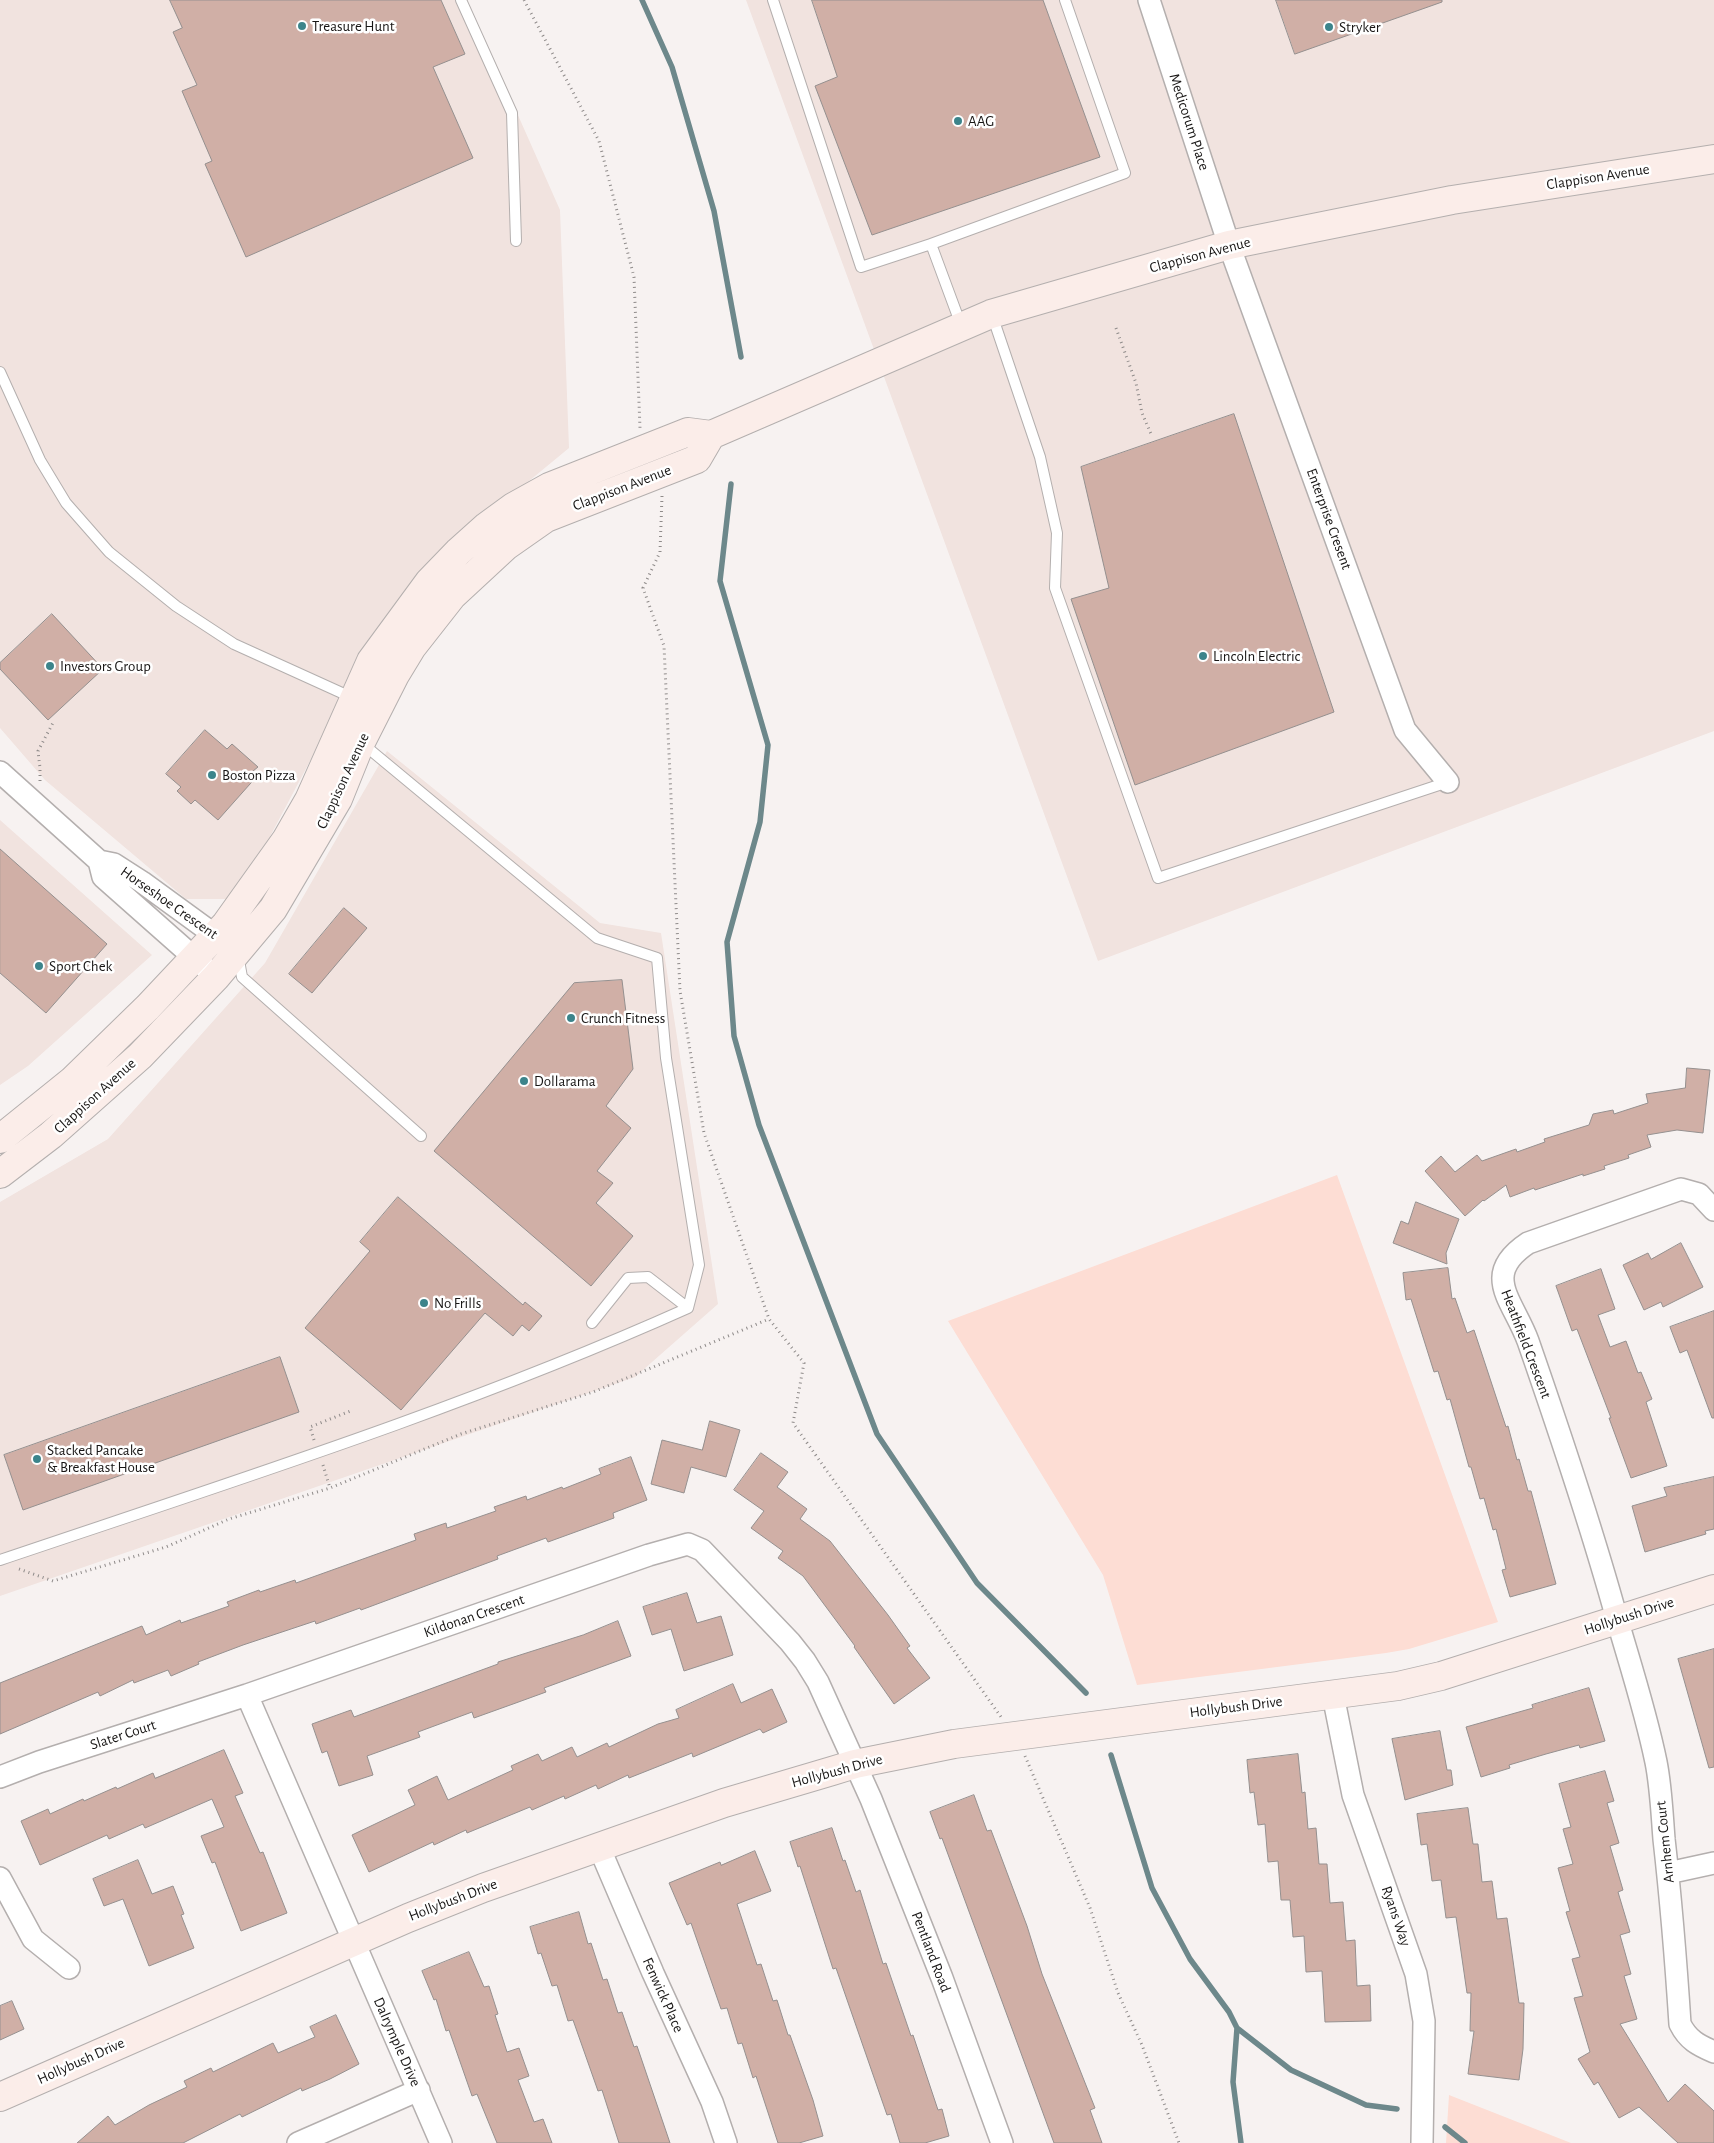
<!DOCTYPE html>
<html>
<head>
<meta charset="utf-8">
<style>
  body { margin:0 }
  canvas { display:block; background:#f7f2f1 }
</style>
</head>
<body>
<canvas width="1714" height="2143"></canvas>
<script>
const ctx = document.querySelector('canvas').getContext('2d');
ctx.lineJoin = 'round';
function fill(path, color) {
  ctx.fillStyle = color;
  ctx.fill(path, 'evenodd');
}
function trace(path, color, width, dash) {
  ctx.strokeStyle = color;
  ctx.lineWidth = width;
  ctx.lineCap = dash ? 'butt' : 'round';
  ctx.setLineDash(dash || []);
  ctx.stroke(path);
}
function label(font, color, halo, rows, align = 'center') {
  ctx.font = font + ' "Alegreya Sans",sans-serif';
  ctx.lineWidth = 5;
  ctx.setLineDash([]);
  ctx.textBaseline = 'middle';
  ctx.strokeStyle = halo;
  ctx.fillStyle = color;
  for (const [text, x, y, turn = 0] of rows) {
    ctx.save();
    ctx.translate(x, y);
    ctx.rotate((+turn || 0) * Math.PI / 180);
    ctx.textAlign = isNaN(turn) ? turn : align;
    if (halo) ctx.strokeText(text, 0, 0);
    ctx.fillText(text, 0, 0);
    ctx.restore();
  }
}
const built = new Path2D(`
  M0,0h467l93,210 9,238 -80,66 -118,132 -114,215 -30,38h-41l-141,-119 -45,-52z
  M746,0h968v731l-616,230z
  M387,751l213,172 61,10 57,371 -83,73 -635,219v-394l108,-63 157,-176z
  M0,820l152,135 -124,111 -28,19z`);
const green = new Path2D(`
  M1337,1175l161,447 -89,27 -23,4 -249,32 -34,-110 -155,-254z
  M1449,2095l122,48h-125z`);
const stream = new Path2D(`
  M642,0l30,67 42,144 27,146
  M731,484l-11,97 48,164 -8,77 -33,120 7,94 25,89 118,309 100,149 109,110
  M1111,1755l41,133 38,71 39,53 8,16 54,42 75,35 31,4
  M1237,2028l-4,54 8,61
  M1445,2127l20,16`);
const building = new Path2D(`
  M170,0h271l24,54 -32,13 40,91 -227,99 -41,-93 7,-3 -30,-70 15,-6 -24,-53 9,-4z
  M812,0h231l57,157 -228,78 -57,-149 22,-9z
  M1276,0h166v2l-147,52z
  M1234,414l100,298 -199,73 -64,-186 38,-11 -28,-121z
  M52,614l51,55 -55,51 -48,-51v-6z
  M205,730l22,19 5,-5 26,23 -5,4 5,4 -40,45 -23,-20 -4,4 -14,-13 4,-4 -15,-13z
  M0,849l107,95 -61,69 -46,-40z
  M344,908l23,20 -55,65 -23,-19z
  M622,980l11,89 -27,37 25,22 -34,43 16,12 -17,20 37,33 -42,50 -157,-135 140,-168z
  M1687,1068l23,2 -7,63 -26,-3 -30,5 4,12 -23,8 1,3 -25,8 1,3 -22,7v-2l-48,16 -1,-2 -24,9 -4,-12 -22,16 -1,-1 -18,16 -40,-45 16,-15 14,16 22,-17 5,6 34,-12 1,3 28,-10 -1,-3 45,-14 4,-11 20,-4 1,4 34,-11 -2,-9 39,-6z
  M398,1197l125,108 2,-3 17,14 -13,15 -7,-6 -9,11 -28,-23 -84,97 -96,-82 65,-77 -10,-9z
  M1416,1202l43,17 -13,34 1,11 -54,-21 8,-22 7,3z
  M1681,1243l22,44 -40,20 -2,-5 -17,8 -21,-45 25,-12 3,6z
  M1448,1268l4,31 3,-1 12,35 7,-3 32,97 2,-1 9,34 2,-1 9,32h3l25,93 -46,13 -8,-27 4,-1 -10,-40 -3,1 -9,-32 -4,1 -9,-32h-2l-19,-68 -3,1 -9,-29 -4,1 -23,-73 -5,1 -3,-27z
  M1601,1269l14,40 -17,6 12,32 16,-6 12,32 3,-1 11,27 -6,3 21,64 -36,12 -22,-60h2l-34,-89 -5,2 -16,-45z
  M1714,1311v107h-2l-25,-68 -7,3 -10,-26z
  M280,1357l19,55 -276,98 -19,-55z
  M710,1421l30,9 -14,47 -35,-10 -7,26 -33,-9 11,-44 40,10z
  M761,1453l27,19 -11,15 30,22 -7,10 30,22 58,74 22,31 -3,2 23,30 -36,26 -40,-57 1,-1 -52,-70 -25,-18 5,-7 -32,-23 13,-17 -30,-21z
  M631,1457l16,43 -34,13 1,5 -66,24 -2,-4 -49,18 1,3 -137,51 -1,-2 -44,16 -1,-3 -72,24 -45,17 1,2 -28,12 -3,-6 -34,13 -1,-3 -33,16 -2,-4 -98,42v-51l142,-57 4,9 34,-15 1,3 48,-17 -2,-4 32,-12 1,2 35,-12 1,3 120,-43 -2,-6 32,-11 1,5 49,-17 -2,-4 32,-11 1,4 35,-13 1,2 38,-15 -2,-5z
  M1714,1477v52l-9,2 1,3 -61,18 -13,-46 35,-10 -3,-8z
  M687,1593l10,30 24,-7 12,39 -49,16 -13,-42 -19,6 -9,-28z
  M618,1621l13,35 -87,32 2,4 -33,12 -39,14 -2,-6 -54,20 2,5 -53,19 6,19 -34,11 -12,-35 -5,2 -10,-29 39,-14 3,7 144,-53v-2l85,-27z
  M1714,1649v118l-5,1 -31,-109z
  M733,1684l8,19 31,-14 15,33 -24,11 -3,-4 -67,28 -1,-4 -63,25 -1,-3 -30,14 -2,-4 -31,14 -1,-3 -32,14 -2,-3 -63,26 -1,-3 -32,15 -1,-3 -64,30 -17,-37 63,-30 -7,-15 29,-14 11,24 65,-30 -2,-4 27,-12 4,7 30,-14 5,10 30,-14 2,4 49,-23 21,-6 -3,-8z
  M1589,1688l16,53 -25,7 -1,-3 -33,9 -37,11 1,3 -29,9 -15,-50 67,-19 -1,-3z
  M1440,1731l7,39h4l2,15 -48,15 -13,-61z
  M224,1750l19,43 -8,3 25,57 3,-1 24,61 -46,18 -26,-69 -3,1 -11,-27 23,-9 -12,-28 -67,29 -2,-4 -34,15 -2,-4 -67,30 -19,-44 27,-12 2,5 33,-15 1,2 32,-14 1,2 36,-16 2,5z
  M1298,1754l4,39 3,-1 3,37 8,-1 3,36h8l3,39 13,-1 3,39 9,-1 2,46 13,-1 1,36 -46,1 -3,-51 -16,1 -2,-36 -11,1 -3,-37h-9l-3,-39 -10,1 -3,-38 -7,1 -4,-33 -4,1 -3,-33z
  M1605,1771l9,30 -7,2 12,40 -9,3 13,44 -5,2 12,40 -10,3 11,39 -7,2 13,43 -17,5 48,78 17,-18 29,27v32h-36l-39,-36 -20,11 -21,-36 -4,3 -16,-26 12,-7 -16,-54 9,-2 -11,-37 8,-2 -14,-45 4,-1 -12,-43 15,-4 -10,-35 8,-2 -12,-43z
  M974,1795l13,36 4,-1 36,96 15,48 53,134 -5,2 12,33h-48l-112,-305 -2,1 -10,-27z
  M1468,1808l5,36h5l4,38 10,-1 5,38 10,-1 12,85h5l-1,46 -4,31 -51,-6 6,-43h-4l1,-38h-4l-11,-76 -10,1 -5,-38 -9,1 -5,-37 -6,1 -4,-31z
  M832,1828l11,33 2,-1 11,32 4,-2 23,74 3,-1 25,73 2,-1 25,75 4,-1 7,27 -24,7h-25l-9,-29 -4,1 -51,-147 -3,1 -33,-103 -2,1 -8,-25z
  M755,1851l16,40 -34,13 20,61 4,-1 12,37 4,-1 11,35h2l23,65 10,36 -24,7h-21l-22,-67 -3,2 -11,-35 -4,1 -11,-36 -6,1 -30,-86 -4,2 -18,-42 51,-21 1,3z
  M138,1860l14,34 21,-8 11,28 -3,1 13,33 -45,18 -26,-67 -19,7 -11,-27z
  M579,1912l9,32 3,-1 12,37 4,-1 11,34 4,-1 12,35 3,-1 33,97h-51l-17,-53 -4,1 -25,-71 -5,1 -11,-36 -5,1 -11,-33 -3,1 -8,-27z
  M469,1952l15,35 5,-1 9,28 -3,1 12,37 12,-4 10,28 -11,4 16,42 9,-3 9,24h-55l-20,-49 -5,2 -23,-66 -3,1 -10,-32 -2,1 -12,-29z
  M12,2001l12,28 -24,11v-34z
  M336,2015l23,49 -29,15 -28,12 -1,-3 -59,29 -2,-3 -57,29h-106l31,-27 7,9 34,-20 38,-18 -3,-6 27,-13 2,4 60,-29 5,10 37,-16 -5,-10z`);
const path = new Path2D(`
  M524,0l75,141 35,136 6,151
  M1116,328l20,55 6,30 9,21
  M662,496l-2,56 -17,36 21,58 16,345 24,142 65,186 35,44 -11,60 208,294
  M40,781v-13l-2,-17 16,-30
  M314,1440l-4,-13 43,-17
  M323,1465l7,23
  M19,1569l34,12 113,-34 63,-28 101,-31 131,-54 132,-42 176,-73
  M1025,1756l65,152 28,85 24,52 37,98`);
const lane = new Path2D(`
  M461,0l51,113 4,128
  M773,0l88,267 70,-23
  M992,315l48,142 17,76 -2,55 103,290 290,-96
  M961,325l-30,-81 194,-71 -60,-173
  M0,372l40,88 26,43 43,49 67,54 58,38 119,54
  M238,955l4,22 179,159
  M592,1323l36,-45 20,-1 40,31
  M0,1560c231,-78 465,-152 688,-252l11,-43 -33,-207 -9,-100 -60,-20 -234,-194`);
const street = new Path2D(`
  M1149,0l80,245 176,485 43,52
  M0,772l99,89 15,3 28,18 85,62
  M99,861l4,16 113,100
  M1714,1210l-15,-16 -18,-5 -153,54c-48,32 -15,57 0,98 32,92 63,184 89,278 14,48 29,94 39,143 5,25 6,52 8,77 7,62 12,123 16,185 8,16 18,21 34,28
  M247,1695l194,448
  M1333,1695l20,100 63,179 8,47 -2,122
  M0,1777l39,-15 208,-67 402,-140 39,-11 14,6 88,92 15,19 13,21 53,117 71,179 60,165
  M599,1847l54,126 59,129 14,41
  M1668,1873l46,-10
  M0,1878l33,61 36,29
  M298,2143l121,-53`);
const secondary = new Path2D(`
  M0,1139l72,-58 76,-74 78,-83 60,-84 23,-40 62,-139 58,-79 29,-30 29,-26 26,-19 36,-20 139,-55 23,3 280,-121 238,-69 223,-45 262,-41
  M0,1174l51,-39 89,-79 76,-79 57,-68 65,-110 23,-57 34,-67 17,-28 40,-51 54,-50 40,-28 151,-59 14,-24
  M0,2097l408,-179 75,-30 241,-85 108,-32 23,-7 99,-20 444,-58 43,-10 273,-87`);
const markers = [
  [302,26,5,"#3c848b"],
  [1329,27,5,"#3c848b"],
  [958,121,5,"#3c848b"],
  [1203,656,5,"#3c848b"],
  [50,666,5,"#3c848b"],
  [212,775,5,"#3c848b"],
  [39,966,5,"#3c848b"],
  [571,1018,5,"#3c848b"],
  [524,1081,5,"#3c848b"],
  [424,1303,5,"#3c848b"],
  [37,1459,5,"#3c848b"]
];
const poiNames = [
  ["Treasure Hunt",312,26],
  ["Stryker",1339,27],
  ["AAG",968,121],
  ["Lincoln Electric",1213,656],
  ["Investors Group",60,666],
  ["Boston Pizza",222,775],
  ["Sport Chek",49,966],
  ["Crunch Fitness",581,1018],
  ["Dollarama",534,1081],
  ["No Frills",434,1303],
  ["Stacked Pancake",47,1450],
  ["& Breakfast House",47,1467]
];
const streetNames = [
  ["Medicorum Place",1189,122,72],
  ["Clappison Avenue",1598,177,-9],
  ["Clappison Avenue",1200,255,-15],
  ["Clappison Avenue",622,488,-21],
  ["Enterprise Cresent",1329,519,70],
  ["Clappison Avenue",343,781,-65],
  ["Horseshoe Crescent",169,903,35],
  ["Clappison Avenue",95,1096,-42],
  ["Heathfield Crescent",1526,1344,69],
  ["Kildonan Crescent",474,1616,-19],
  ["Hollybush Drive",1629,1616,-18],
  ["Hollybush Drive",1236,1707,-7],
  ["Slater Court",123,1735,-18],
  ["Hollybush Drive",837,1771,-15],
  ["Arnhem Court",1665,1842,-96],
  ["Hollybush Drive",453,1900,-21],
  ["Ryans Way",1396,1916,71],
  ["Pentland Road",931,1952,69],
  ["Fenwick Place",663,1995,66],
  ["Dalrymple Drive",397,2042,66],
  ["Hollybush Drive",81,2061,-24]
];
fill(built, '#f1e3df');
fill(green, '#fdddd4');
trace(stream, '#6d888b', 5.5);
fill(building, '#d0afa6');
trace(building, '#95908f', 1);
trace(lane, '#b4afae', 12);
trace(street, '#b4afae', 24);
trace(secondary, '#b4afae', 30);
trace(path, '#8f8b8a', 3, [1, 4]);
trace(lane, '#fff', 10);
trace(street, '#fff', 21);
trace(secondary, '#fbede9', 28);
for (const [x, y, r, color] of markers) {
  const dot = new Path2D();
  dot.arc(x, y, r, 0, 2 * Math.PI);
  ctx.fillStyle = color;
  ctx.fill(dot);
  trace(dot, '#fff', 2);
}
label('15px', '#181615', '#fff', poiNames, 'left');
label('15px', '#181615', '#fff', streetNames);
</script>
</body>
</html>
